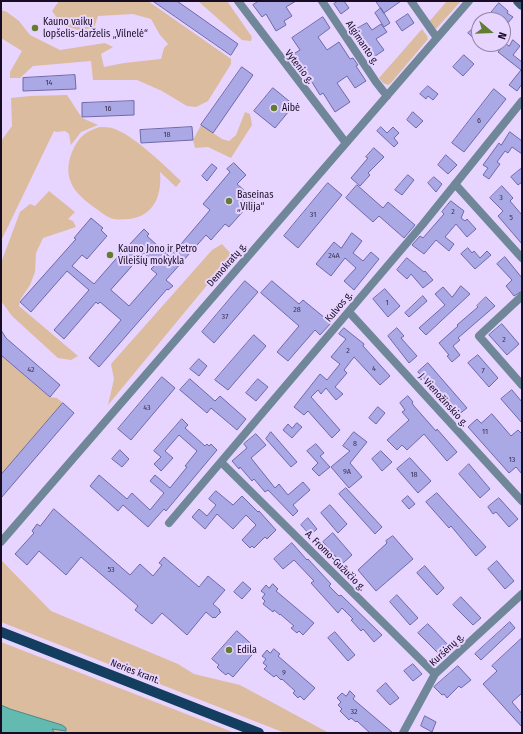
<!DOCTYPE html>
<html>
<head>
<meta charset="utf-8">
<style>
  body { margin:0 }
  #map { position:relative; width:523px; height:734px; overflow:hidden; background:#e7d4ff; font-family:"Fira Sans Condensed",sans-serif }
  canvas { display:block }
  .frame { position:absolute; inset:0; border:2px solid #180b24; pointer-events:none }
  .north { position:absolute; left:471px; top:12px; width:40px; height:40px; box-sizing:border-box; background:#e7d4ff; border:1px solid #9484a7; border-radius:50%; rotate:109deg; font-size:11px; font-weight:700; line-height:16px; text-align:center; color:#180b24 }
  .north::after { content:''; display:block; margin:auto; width:14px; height:18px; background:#627c30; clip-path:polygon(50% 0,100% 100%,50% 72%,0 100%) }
</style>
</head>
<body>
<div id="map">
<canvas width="523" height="734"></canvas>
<div class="frame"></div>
<div class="north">N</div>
</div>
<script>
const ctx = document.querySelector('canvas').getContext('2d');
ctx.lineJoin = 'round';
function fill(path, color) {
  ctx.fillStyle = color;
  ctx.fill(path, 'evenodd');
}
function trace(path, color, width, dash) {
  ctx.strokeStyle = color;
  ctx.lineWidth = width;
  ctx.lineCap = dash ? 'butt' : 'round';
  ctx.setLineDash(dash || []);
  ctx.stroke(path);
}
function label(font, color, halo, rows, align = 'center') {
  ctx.font = font + ' "Fira Sans Condensed",sans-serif';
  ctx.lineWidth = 4;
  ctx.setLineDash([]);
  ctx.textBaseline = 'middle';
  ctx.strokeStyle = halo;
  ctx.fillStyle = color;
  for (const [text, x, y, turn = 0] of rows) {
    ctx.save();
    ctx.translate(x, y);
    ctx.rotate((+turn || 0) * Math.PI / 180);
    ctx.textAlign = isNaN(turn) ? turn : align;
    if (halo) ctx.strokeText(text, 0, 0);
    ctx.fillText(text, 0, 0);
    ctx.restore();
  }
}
const green = new Path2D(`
  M59,1h89l83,58v5l-23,37 -12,6 -9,-1 -25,-15 -25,-11h-44l-2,-19 -58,5 -13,12h-10v-6l12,-21 -21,-13v-28l6,2 12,9 11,14 30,15 45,-7 8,4 -12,7 3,13 20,-4 37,-4 3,-11 4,-4 -8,-9 -9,-16 -18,-5 -35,2 -4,12 -16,2 -16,-5 -10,-14z
  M198,1h29l25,36 -1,4 -9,-1z
  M447,1h14l-25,28 -8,-6z
  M422,29l5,7 1,3 -37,44 -3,2 -5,-2 -4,-5z
  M67,95l15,23 16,7 -17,7 -10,13 -2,-11 -4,-3 -9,1 -2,-1 -53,110v-100l11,-15 -1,-28 19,-2z
  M245,112l5,2 2,11 -21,33 -23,-11 -13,1 -2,-8 8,-15 21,14 7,2 7,-6z
  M100,127c4,0 8,0 12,1 21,6 53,38 69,53l-5,6 -16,-15c2,22 -5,44 -31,47 -5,0 -11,1 -15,0 -6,-1 -12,-6 -16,-9 -22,-15 -37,-30 -26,-58 6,-14 13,-21 28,-25z
  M49,191l26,21 -7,7 5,2 3,6 -33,11 -7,15 -1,19 -5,13 -10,15 -1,6 59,50 -7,4 -13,-2 -46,-42 -11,-15v-38l19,-51 10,-8 5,2z
  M222,244l10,11 -124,150 6,-26 -3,-15 101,-114z
  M1,355l49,42 7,1 6,5 -62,72z
  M1,560l50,51 127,53 16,10 46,11 89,48h-44l-284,-111z
  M1,642l234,91h-180l-4,-4 11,-4 -52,-16 -9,-4z`);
const water = new Path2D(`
  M1,705l9,4 52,16 4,3v3l-14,-2 3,4h-54z`);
const building = new Path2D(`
  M153,1h24l61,43 -7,11z
  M259,1h37l-10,6 6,9 -8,5 2,4 -10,6 -10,-17 -4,3 -9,-12z
  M338,1h6l5,7 -8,6 -7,-10z
  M376,1h25l-17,12z
  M499,3l9,8 -1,2 6,4 -7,8 -3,-2v-3h-18z
  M381,8l9,15 -6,4 -9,-14z
  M408,14l6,9 -12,8 -6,-9z
  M323,17l7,11 -12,9 9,13 12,-8 11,17 3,-1 5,7 -2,1 10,15 -11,7 -8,-12 -10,7 13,19 -15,10 -12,-19 -3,2 -10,-16 -3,2 -17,-25 10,-6 -8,-12z
  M367,23l5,7 9,-6 6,8 -11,7 8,11 -13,9 -18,-28z
  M476,26l3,3v14l-11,-10z
  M513,40l7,6 -7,9 9,7v22l-5,7 -8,-6 12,-15 -23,-18 7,-9 4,3z
  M464,55l10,9 -11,12 -10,-9z
  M242,67l11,8 -40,58 -12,-8z
  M75,75l1,14 -53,2v-13z
  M428,86l10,8 -5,6 -5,-4 -2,3 -6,-5z
  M273,88l21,17 -19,23 -21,-17z
  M494,89l12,10 -42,53 -12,-9z
  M134,101v14l-52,2v-14z
  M413,112l10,9 -7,7 -9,-8z
  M192,127l1,13 -52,3 -1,-13z
  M381,127l6,6 6,-6 6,6 -5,5 4,5 -4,4 -17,-16z
  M510,132l12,9v13l-10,-7 -4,6 -3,-2 -8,11 3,2 -11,15 -6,-4 5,-7 -5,-3 16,-22 2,2z
  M374,148l10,9 -16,16 2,2 -10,11 -9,-8 17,-20 -2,-1z
  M446,155l11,10 -9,9 -10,-9z
  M234,163l12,12 -9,9 17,15 -25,28 -4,-3 -14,16 -5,-5 -40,45 7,6 -5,4 -1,-1 -68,78 -10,-9 32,-38 -21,-18 -2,2 -2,-2 -32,37 -10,-9 35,-40 -22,-19 -36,41 -11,-10 56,-63 -2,-1 17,-20 12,10 -2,2 6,6 -20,23 -5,-4 -10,11 22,18 34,-39h1l15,-16 5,5 -2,2 23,21 40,-47 -7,-6 27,-32 -3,-3zM144,253l12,11 -5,5 6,5 -28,32 -18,-16z
  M212,164l5,4 -10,13 -5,-5z
  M522,168v14l-4,3 -7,-8z
  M408,175l6,5 -12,15 -7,-5z
  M434,177l8,7 -6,8 -8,-9z
  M328,183l14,12 -44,53 -14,-12z
  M357,185l26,23 5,-6 27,23 -11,13 -25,-22 -6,6 -27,-24z
  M502,186l11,12 -3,3 12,14v29l-24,-28 5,-5 -13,-13z
  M451,201l13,10 -3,7 4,3 2,-2 9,10 -9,8 -11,-13 -11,13 9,7 -5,7 -13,-11 -12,14 -12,-9 8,-9 3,2 21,-24 -2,-2z
  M352,233l10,8 -9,12 10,8 8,-9 8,7 -25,31 -10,-9 12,-13 -11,-10 -14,18 -15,-12 18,-22 7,6z
  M468,248l4,5 2,-2 6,7 7,-7 4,4 -16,14 -14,-15z
  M505,257l17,21v13l-8,5 -8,-10 6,-6 -15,-16z
  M407,258l17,14 1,-1 8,9 -10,8 -12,-14 -4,5 -10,-9z
  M245,281l13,11 -44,51 -12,-11z
  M272,281l27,23 4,-4 28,23 -11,12 -5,-5 -27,31 -11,-9 22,-26 -38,-33z
  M461,286l9,8 -44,41 -7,-7 26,-23 -10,-11 8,-7 9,10z
  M385,289l15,17 -12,11 -15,-18z
  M423,296l4,5 -18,16 -4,-4z
  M486,297l9,9 -37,32 2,2 -7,6 7,9 -8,7 -5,-6 2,-1 -10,-12 19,-17 -1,-1 21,-18 -1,-1z
  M502,324l17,20 -12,11 -18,-20z
  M344,328l20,16 -1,2 27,30 -10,9 -26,-28 -10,13 3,3 -12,14 8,7 -7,6 -10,-12 -5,6 -3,-4 -7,7 29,33 -8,8 -24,-27 -4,4 -10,-8 26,-33 7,6 13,-16 -9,-7 15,-18 -7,-5z
  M397,328l7,8 -3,2 16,18 -8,7 -21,-27z
  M1,330l5,8 54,47 -10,12 -49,-42z
  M254,335l12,11 -38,44 -13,-10z
  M478,355l20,23 -9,9 -21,-24z
  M199,359l8,7 -8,10 -9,-7z
  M428,363l39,45 -9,7 -30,-34 -1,1 -9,-10z
  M162,377l13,11 -44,52 -13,-11z
  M190,379l25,22 5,-5 26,23 -9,11 -26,-22 -4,5 -27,-23z
  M258,379l10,8 -12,14 -10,-8z
  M512,390l10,12v21l-21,-24z
  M408,396l5,6 -1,1 2,3 22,25 1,-2 20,23 -10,9 -23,-27 -17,16 -5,-5 -5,5 -10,-10 22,-20 -7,-8 3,-2 -5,-7z
  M63,403l11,10 -73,85v-23z
  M378,407l7,6 -9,11 -7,-6z
  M492,414l19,22 7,-6 4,4v40l-6,-7 -7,6 -41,-46 9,-8 4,4z
  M182,419l6,6 -3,3 20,18 2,-2 2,2 2,-2 6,6 -51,61 -2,-2 -16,18 -25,-22 -5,6 -28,-25 9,-11 28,24 5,-6 18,17 14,-17 -14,-12 5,-6 15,13 17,-21 -2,-1 12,-15 -18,-16 -14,16 8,7 -12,13 -7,-7 7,-7 -7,-6z
  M297,423l5,4 -10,11 -9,-8 5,-6 4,4z
  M271,432l26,30 -6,5 -25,-28z
  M354,432l13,10 -17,21 12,14 -13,11 -18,-21 19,-16 -7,-5z
  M256,434l10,11 -15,13 24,30 4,-4 9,11 15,-13 7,8 -17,15 5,6 -5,5 -25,-26 -3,2 -11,-13 -2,2 -12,-14 -1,2 -7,-8 15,-13 -3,-4z
  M316,444l8,9 -4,3 10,11 -11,9 -7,-7 6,-6 -11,-12z
  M120,450l9,9 -7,8 -10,-8z
  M381,451l11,11 -10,9 -10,-12z
  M410,458l21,23 -13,12 -21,-24z
  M469,464l21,25 -10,9 -21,-24z
  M346,488l36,39 -7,7 -36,-40z
  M216,491l17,14 9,-9 16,16 1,-1 17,19 -9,9 -2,-2 -11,11 -2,-2 -2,2 -8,-8 14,-15 -10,-10 -13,14 -16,-15 -12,15 -13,-12 7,-8 8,7 9,-11 -7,-6z
  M437,493l49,54 -10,9 -25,-30 -2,2 -23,-26z
  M408,496l7,8 -6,5 -7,-8z
  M499,498l19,21 -9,8 -13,-15 -3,2 -5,-7z
  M330,505l17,19 -9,9 -17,-20z
  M54,509l76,66 10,-11 13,12 9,-11 -3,-2 5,-6 35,30 9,-11 17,14 -12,14 7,6 -1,1 2,1 -6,6 -1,-1 -1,1 -7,-6 -19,23 -25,-22 -10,11 -17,-14 3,-4 -57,-49 -15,18 -27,-24 -12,14 -12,-11 19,-21 -2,-2 5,-7 3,2z
  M308,518l9,11 -7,6 -9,-10z
  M333,533l19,22 -10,9 -19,-22z
  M393,536l20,23 -37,32 -18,-21 29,-27 -1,-2z
  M292,543l15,17 1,-1 23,25 -2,2 10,10 2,-1 41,40 -8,7 -11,-13 -2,2 -10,-11 2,-1 -11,-11 -4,5 -27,-30 3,-2 -20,-21 -11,9 -9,-10z
  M497,561l17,20 -9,8 -17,-20z
  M425,566l19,22 -7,7 -20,-22z
  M243,582l8,7 -9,10 -8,-7z
  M273,584l5,5 -2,2 38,32 -11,12 -4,-4 -2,2 -6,-5 3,-2 -14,-12v1l-6,-5 -1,2 -10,-8 2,-3 -3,-3 3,-4 -4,-3 5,-6 3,3z
  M397,595l21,23 -8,7 -20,-23z
  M461,597l20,21 -8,7 -20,-20z
  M510,622l5,6 -34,32 -6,-6z
  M428,624l23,24 -9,9 -24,-24z
  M237,631l20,18 -24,28 -5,-4 -2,2 -5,-4 -4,-4 2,-2 -7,-6z
  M335,632l20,23 -7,6 -20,-23z
  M522,638v55l-10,9 10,12v13l-39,-43 14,-13 -5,-5z
  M274,649l6,5 -2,2 37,32 -11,12 -4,-4 -2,2 -5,-5 2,-2 -13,-12 -1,1 -5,-5 -2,2 -10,-8 3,-3 -4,-3 3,-4 -4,-3 5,-6 3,3z
  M413,664l9,10 -9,7 -9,-10z
  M458,666l13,14 -10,8 -2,-2 -12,12 -3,-4 -2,1 -8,-8z
  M386,683l13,15 -9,7 -13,-14z
  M350,691l5,5 -2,3 40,34h-23l-13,-12 -1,1 -5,-4 -2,2 -9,-9 2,-2 -4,-4 3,-3 -4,-4 5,-5 4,3z
  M425,716l11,6 -4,10 -11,-6z`);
const minor = new Path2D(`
  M238,1l108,142
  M322,1l54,81 11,14
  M411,1l26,37
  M455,184l67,74
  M522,296l-43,40 43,49
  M349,312l173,189
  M221,462l214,212
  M169,523l254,-299 99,-123
  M1,542l468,-541
  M403,733l32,-59 87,-80`);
const secondary = new Path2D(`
  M518,1l4,4`);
const primary = new Path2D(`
  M1,632l258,101`);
const markers = [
  [35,28,4,"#627c30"],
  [274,108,4,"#627c30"],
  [229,201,4,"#627c30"],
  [110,255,4,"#627c30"],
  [229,650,4,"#627c30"]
];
const numberNames = [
  ["14",49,83],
  ["16",108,109],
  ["6",479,121],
  ["18",167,135],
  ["3",501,198],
  ["2",453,212],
  ["31",313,215],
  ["5",511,218],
  ["24A",334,256],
  ["1",387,303],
  ["28",297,310],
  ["37",225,317],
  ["2",504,340],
  ["2",348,351],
  ["4",374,369],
  ["42",31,370],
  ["7",483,371],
  ["43",147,408],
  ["11",485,432],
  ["8",355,444],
  ["13",512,460],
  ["9A",347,472],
  ["18",414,475],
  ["53",111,570],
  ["9",284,673],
  ["32",354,712]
];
const poiNames = [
  ["Kauno vaikų",43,22],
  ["lopšelis-darželis „Vilnelė“",43,34],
  ["Aibė",282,108],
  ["Baseinas",237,195],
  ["„Vilija“",237,207],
  ["Kauno Jono ir Petro",118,249],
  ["Vileišių mokykla",118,261],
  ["Edila",237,650]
];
const streetNames = [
  ["Algimanto g.",362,43,56],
  ["Vytenio g.",299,67,52],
  ["Demokratų g.",227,265,-49],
  ["Kulvos g.",339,307,-50],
  ["J. Vienožinskio g.",443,400,48],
  ["A. Fromo-Gužučio g.",335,561,45],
  ["Kuršėnų g.",447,650,-43],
  ["Neries krant.",135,672,21]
];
fill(green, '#dcbc9f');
fill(water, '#62bab0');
trace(water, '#4c8686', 1);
fill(building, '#aaa8e5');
trace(building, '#6d69ac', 1);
trace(minor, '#708699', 8);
trace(secondary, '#3c5c78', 10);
trace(primary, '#133e5f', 10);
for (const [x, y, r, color] of markers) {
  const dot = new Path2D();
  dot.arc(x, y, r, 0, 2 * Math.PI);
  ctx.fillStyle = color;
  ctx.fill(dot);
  trace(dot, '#e7d4ff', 1.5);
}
label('8px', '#3c3254', null, numberNames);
label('10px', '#180b24', '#e7d4ff', poiNames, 'left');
label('10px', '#180b24', '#e7d4ff', streetNames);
</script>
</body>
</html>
